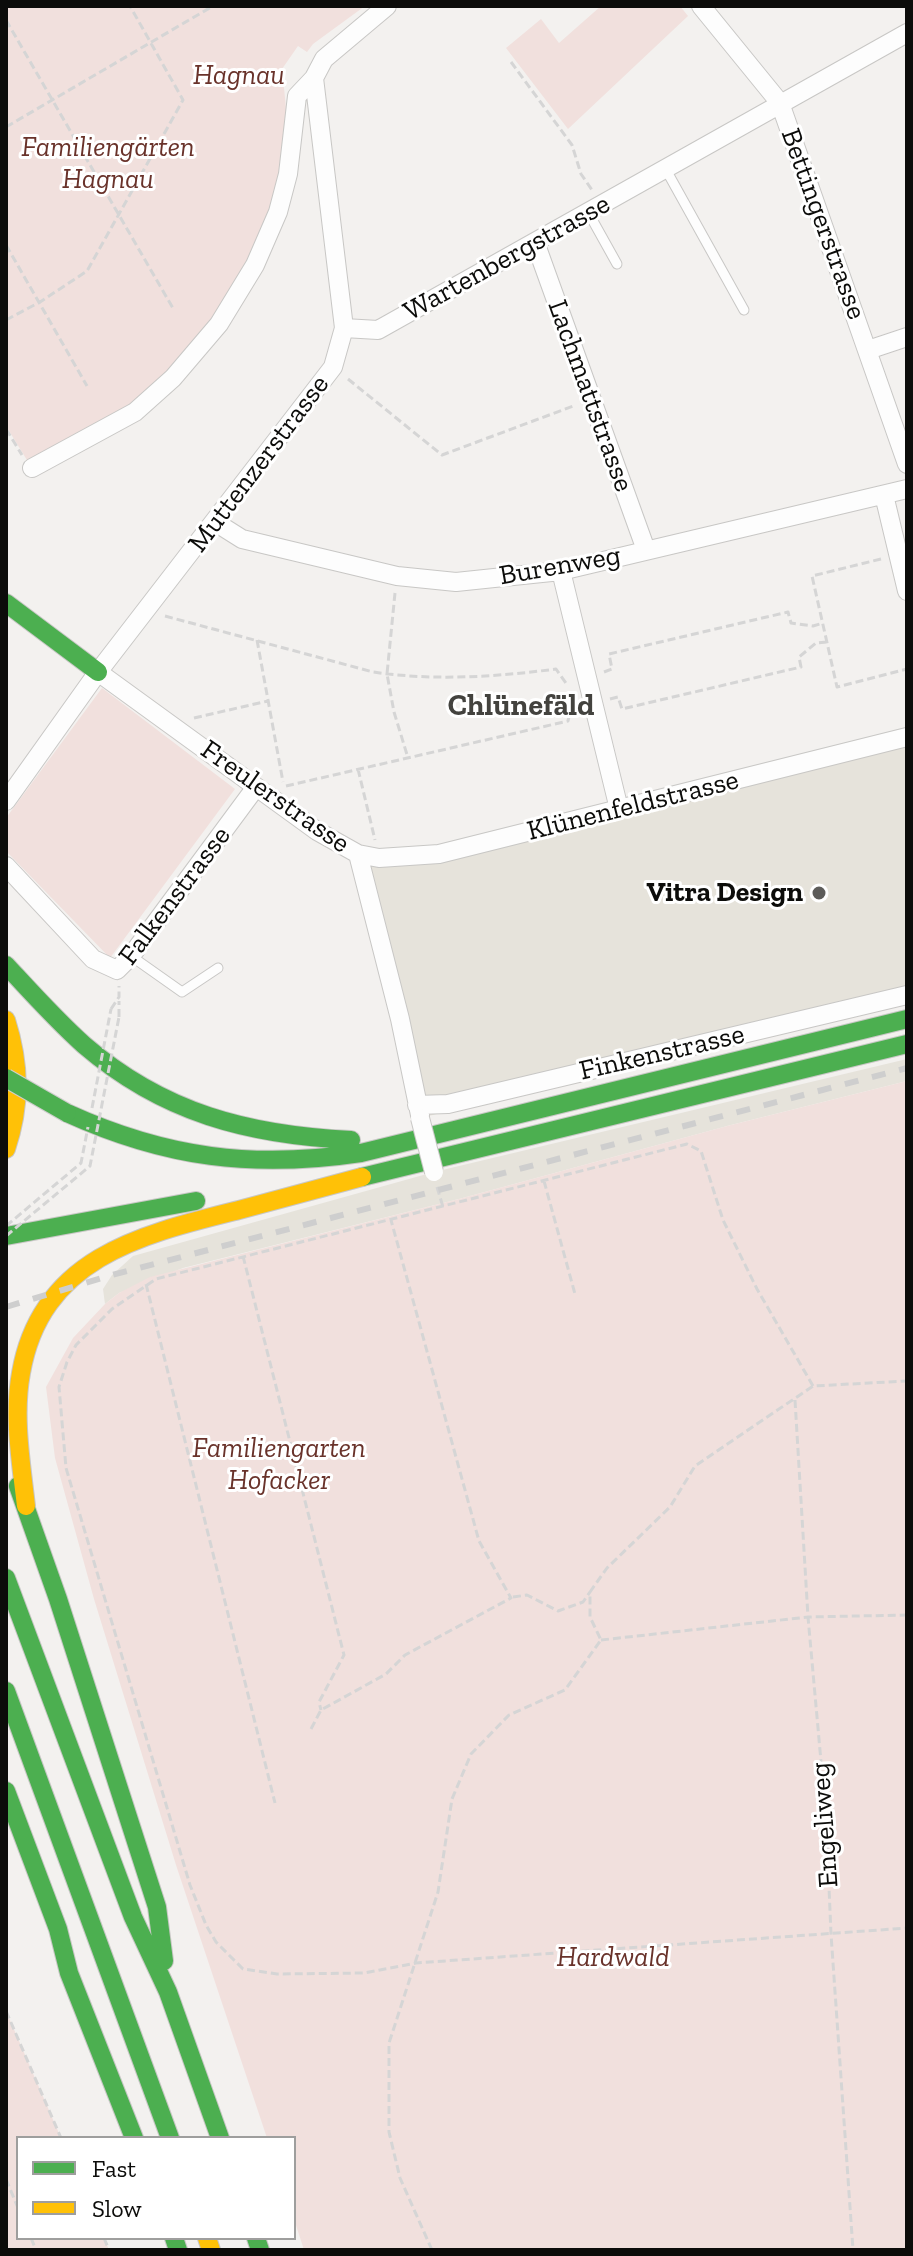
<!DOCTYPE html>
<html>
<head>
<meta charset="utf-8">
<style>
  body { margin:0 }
  #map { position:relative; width:913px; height:2256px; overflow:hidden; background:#f3f1ef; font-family:"Zilla Slab",serif }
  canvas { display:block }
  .frame { position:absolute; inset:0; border:8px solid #0c0c0a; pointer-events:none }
  .legend { position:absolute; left:16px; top:2136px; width:280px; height:104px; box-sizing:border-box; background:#fff; border:2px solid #9e9e9d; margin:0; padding:10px 14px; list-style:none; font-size:24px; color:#0c0c0a }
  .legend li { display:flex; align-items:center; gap:16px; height:40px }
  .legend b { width:40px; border:2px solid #9e9e9d }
</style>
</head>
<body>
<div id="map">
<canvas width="913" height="2256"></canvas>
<div class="frame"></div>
<ul class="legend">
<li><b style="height:10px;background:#4caf50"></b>Fast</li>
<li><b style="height:10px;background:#ffc107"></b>Slow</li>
</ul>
</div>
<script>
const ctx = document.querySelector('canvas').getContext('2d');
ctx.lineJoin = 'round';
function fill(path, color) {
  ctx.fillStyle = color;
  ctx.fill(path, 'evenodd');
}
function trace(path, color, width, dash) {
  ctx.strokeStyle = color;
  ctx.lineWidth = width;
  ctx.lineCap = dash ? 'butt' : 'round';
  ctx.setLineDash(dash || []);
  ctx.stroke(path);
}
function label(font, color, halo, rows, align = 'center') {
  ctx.font = font + ' "Zilla Slab",serif';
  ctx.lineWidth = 6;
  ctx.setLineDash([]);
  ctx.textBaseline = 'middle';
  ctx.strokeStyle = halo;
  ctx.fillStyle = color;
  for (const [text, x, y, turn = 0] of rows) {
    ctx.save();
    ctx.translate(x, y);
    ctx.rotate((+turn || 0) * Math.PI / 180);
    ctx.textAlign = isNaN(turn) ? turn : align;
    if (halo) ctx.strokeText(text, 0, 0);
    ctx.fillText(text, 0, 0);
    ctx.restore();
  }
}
const built = new Path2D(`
  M907,737v266l-487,115 -62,-264h81z
  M907,1059v22l-176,44 -272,74 -276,69 -64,25 -14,11 -2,-15 9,-14 21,-19 301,-84z`);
const green = new Path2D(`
  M6,6h359l-52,38 -6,8 -9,-6 -16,23c2,23 6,45 4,67 -8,88 -64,186 -128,246 -37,35 -84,58 -128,83l-24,-39z
  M601,6h79l8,10 -120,113 -62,-81 35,-29 18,24z
  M102,688l133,101 -125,169 -104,-107v-33z
  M907,1081v1169h-603l-10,-31v-81h-27l-91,-273 -82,-266 -39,-141 -9,-71 27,-49 32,-34 14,-11 31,-16 309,-78 272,-74z
  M6,2011l55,127h-43v100h86l5,12h-103z`);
const path = new Path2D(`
  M6,20l168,290
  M511,62l61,83 9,29 11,16
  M6,127l207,-121
  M6,245l81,141
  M6,320l34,-18 47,-31 96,-171 -53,-94
  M348,379l94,76 134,-50
  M6,419h1
  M6,429l16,26
  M881,559l-69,17 25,111 70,-18
  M395,593l-8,81 7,38 14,46
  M165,616l208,56c61,9 122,5 183,-3l12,17
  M257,640l26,142
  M604,672l8,-3 -3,-15 179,-42 3,11 22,3 10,-3
  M610,699l8,-2 4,12 179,-42 -2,-10 17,-14 11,-1
  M194,718l74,-17
  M358,769l17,71
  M286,786l282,-65 5,-22
  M111,1009l8,-12v-11
  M119,1017v-16
  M544,1181l31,113
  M437,1187l6,20
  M243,1256l101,399 -25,47 2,8
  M146,1284l129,519
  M813,1386l-56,-97 -34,-69 -22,-69 -14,-7 -531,135 -44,30 -36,36 -9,17 -8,25 7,81 124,417 16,40 10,17 27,27 34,5 87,-1 52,-10 491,-35
  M795,1400l13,217 18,200 5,117 22,316
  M513,1597l14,-2 31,16 25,-9 7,-10
  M601,1640l207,-23 99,-2
  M311,1729l10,-19 65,-36 19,-19 106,-57 -32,-57 -88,-321
  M6,2011l55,127
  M6,2179l12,29
  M31,2238l5,12
  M104,2238l5,12
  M432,2250l-32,-72 -11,-46v-89l49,-151 14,-93 19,-45 38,-39 56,-25 36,-50 -11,-23v-25l17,-24 63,-61 25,-41 118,-80 94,-5`);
const lane = new Path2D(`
  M665,168l79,142
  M588,212l29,52
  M131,956l51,36 36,-24`);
const street = new Path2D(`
  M701,6l79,97 127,361
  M535,242l111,308
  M344,328l34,2 529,-297
  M868,350l39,-13
  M32,468l103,-56 38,-34 46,-54 36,-59 23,-53 10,-38 9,-78 17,-18
  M884,495l23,96
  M215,522l27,17 155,37 59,6 105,-11 346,-82
  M561,571l58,238
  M98,672l219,159 41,23 21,4 60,-4 468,-117
  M6,801l92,-129 235,-305 11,-39 -30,-250 10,-19 63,-53
  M358,854l42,165 20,96
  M6,866l87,93 24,11 14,-14 125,-169
  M417,1105l31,-1 459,-109`);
const fast = new Path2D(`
  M6,603l92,69
  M6,965c25,27 50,55 78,80 79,68 164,90 267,95
  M67,1113c99,45 186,56 294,40l546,-134
  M362,1177l545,-133
  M6,1236l190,-35
  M18,1486l40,113 99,308 7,54
  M6,1578l127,339 35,75 52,146
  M6,1691l164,447
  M6,1791l52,138 11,44 65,165
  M174,2238l4,12
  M256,2238l4,12`);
const slow = new Path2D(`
  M6,1020c14,44 15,85 0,129
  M26,1506c-5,-44 -13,-90 -5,-133 20,-116 122,-139 218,-163 41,-11 82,-22 123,-33
  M207,2238l4,12`);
const rail = new Path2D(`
  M6,1307l106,-32 795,-207`);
const pathBridge = new Path2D(`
  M92,1108l19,-99
  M6,1226l75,-63 7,-36
  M6,1236l84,-70 29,-149`);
const streetBridge = new Path2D(`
  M420,1118l14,54`);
const fastBridge = new Path2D(`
  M6,1078l61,35`);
const markers = [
  [819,893,8,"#5d5c5a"]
];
const parkNames = [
  ["Hagnau",239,76],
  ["Familiengärten",108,148],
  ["Hagnau",108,180],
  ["Familiengarten",279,1449],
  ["Hofacker",279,1481],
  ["Hardwald",613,1958]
];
const streetNames = [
  ["Bettingerstrasse",823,224,70],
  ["Wartenbergstrasse",507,258,-29],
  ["Lachmattstrasse",590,396,70],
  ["Muttenzerstrasse",259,464,-53],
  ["Burenweg",560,566,-10],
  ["Freulerstrasse",275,797,35],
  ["Klünenfeldstrasse",633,806,-14],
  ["Falkenstrasse",175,896,-53],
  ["Finkenstrasse",662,1053,-13],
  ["Engeliweg",825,1825,-94]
];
const poiNames = [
  ["Vitra Design",803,893]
];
const neighbourhoodNames = [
  ["Chlünefäld",521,706]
];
fill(built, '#e6e3db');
fill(green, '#f1e0dd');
trace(lane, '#c8c7c5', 11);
trace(street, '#c8c7c5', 20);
trace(fast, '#c8c7c5', 20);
trace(slow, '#c8c7c5', 20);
trace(path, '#d5d5d5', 3, [8, 4]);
trace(lane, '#fdfdfd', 9);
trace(street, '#fdfdfd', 18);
trace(fast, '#4caf50', 18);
trace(slow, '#ffc107', 18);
trace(rail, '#cecece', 6, [14, 14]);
trace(streetBridge, '#c8c7c5', 20, []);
trace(fastBridge, '#cfcecd', 20, []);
trace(pathBridge, '#d5d5d5', 3, [8, 4]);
trace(streetBridge, '#fdfdfd', 18);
trace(fastBridge, '#4caf50', 18);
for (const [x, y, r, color] of markers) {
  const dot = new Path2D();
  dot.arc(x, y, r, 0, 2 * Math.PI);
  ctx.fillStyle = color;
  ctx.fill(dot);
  trace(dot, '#fff', 3);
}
label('italic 28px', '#69322a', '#fff', parkNames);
label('28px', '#0c0c0a', '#fff', streetNames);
label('bold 28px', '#0c0c0a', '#fff', poiNames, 'right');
label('bold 30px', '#43423e', '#fff', neighbourhoodNames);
</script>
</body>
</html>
